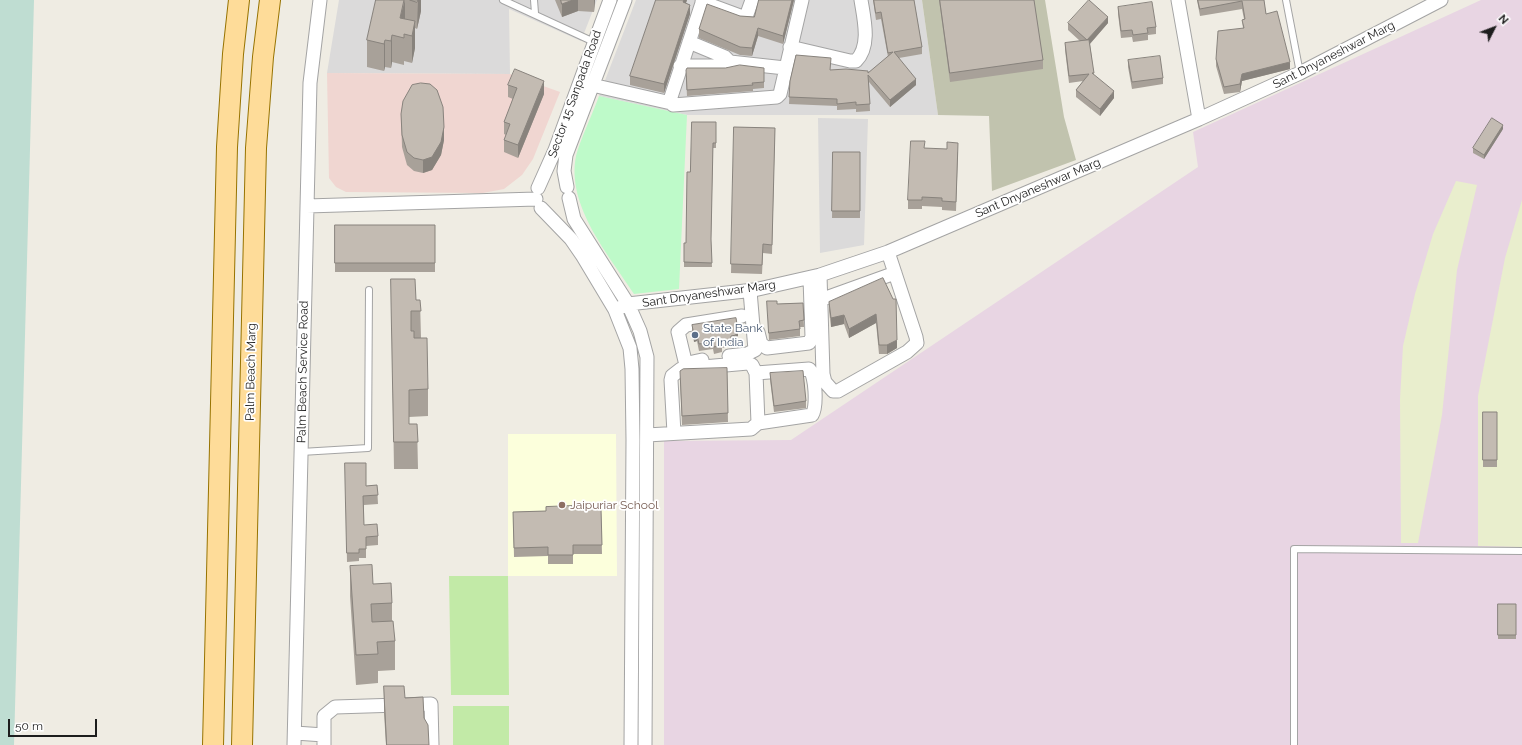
<!DOCTYPE html>
<html>
<head>
<meta charset="utf-8">
<style>
  body { margin:0 }
  #map { position:relative; width:1522px; height:745px; overflow:hidden; background:#efece3; font-family:Raleway,sans-serif }
  canvas { display:block }
  .north { position:absolute; left:1474px; top:8px; width:40px; height:40px; -webkit-text-stroke:3px #fff; paint-order:stroke; rotate:48deg; font-size:11px; font-weight:700; line-height:16px; text-align:center; color:#1d1d1d }
  .north::after { content:''; display:block; margin:auto; width:14px; height:18px; background:#1d1d1d; clip-path:polygon(50% 0,100% 100%,50% 72%,0 100%) }
  .scale { position:absolute; left:8px; top:719px; width:89px; height:18px; box-sizing:border-box; border:2px solid #1d1d1d; border-top:0; padding-left:5px; font-size:12px; line-height:14px; white-space:nowrap; color:#1d1d1d; -webkit-text-stroke:3px #fff; paint-order:stroke }
</style>
</head>
<body>
<div id="map">
<canvas width="1522" height="745"></canvas>
<div class="north">N</div>
<div class="scale">50 m</div>
</div>
<script>
const ctx = document.querySelector('canvas').getContext('2d');
ctx.lineJoin = 'round';
function fill(path, color) {
  ctx.fillStyle = color;
  ctx.fill(path, 'evenodd');
}
function trace(path, color, width, dash) {
  ctx.strokeStyle = color;
  ctx.lineWidth = width;
  ctx.lineCap = dash ? 'butt' : 'round';
  ctx.setLineDash(dash || []);
  ctx.stroke(path);
}
function label(font, color, halo, rows, align = 'center') {
  ctx.font = font + ' Raleway,sans-serif';
  ctx.lineWidth = 3.5;
  ctx.setLineDash([]);
  ctx.textBaseline = 'middle';
  ctx.strokeStyle = halo;
  ctx.fillStyle = color;
  for (const [text, x, y, turn = 0] of rows) {
    ctx.save();
    ctx.translate(x, y);
    ctx.rotate((+turn || 0) * Math.PI / 180);
    ctx.textAlign = isNaN(turn) ? turn : align;
    if (halo) ctx.strokeText(text, 0, 0);
    ctx.fillText(text, 0, 0);
    ctx.restore();
  }
}
const residential = new Path2D(`
  M339,0h258l-16,41 -72,-32 1,65 -183,-1z
  M636,0h286l16,115h-251l-88,-19z
  M818,118l50,1 -4,126 -44,8z`);
const commercial = new Path2D(`
  M327,73l183,1 50,18 -27,67 -11,16 -18,14 -21,4 -137,-1 -10,-5 -7,-9z`);
const industrial = new Path2D(`
  M1481,0h41v745h-858v-304l127,-1 407,-273 -5,-35z`);
const education = new Path2D(`
  M508,434h108l1,142h-109z`);
const construction = new Path2D(`
  M922,0h123l19,117 12,43 -84,31 -3,-75 -51,-1z`);
const farmland = new Path2D(`
  M1456,181l21,4 -20,85 -15,145 -24,128h-17l-1,-144 3,-53 12,-52 18,-60z
  M1522,200v347l-44,-1v-150l27,-138z`);
const grass = new Path2D(`
  M449,576h59l1,119h-58z
  M453,706h56v39h-56z`);
const wetland = new Path2D(`
  M0,0h34l-20,745h-14z`);
const park = new Path2D(`
  M599,96l88,19 -8,174 -45,5c-25,-39 -68,-88 -58,-138 4,-16 17,-43 23,-60z`);
const lane = new Path2D(`
  M503,0l91,42
  M534,0l1,13
  M1286,0l14,73
  M301,452l67,-4 1,-158
  M1294,745v-196l228,2`);
const street = new Path2D(`
  M703,0l-33,100 3,5 104,-8 3,-3 22,-94
  M1178,0l21,119
  M702,2l41,15 4,-3 5,-14
  M790,47l60,14h6c15,-15 8,-42 5,-61
  M730,62l55,6
  M680,66h45l5,-4 -5,-5 -36,-15
  M592,85l79,18
  M567,187l-3,-16 2,-16 59,-155
  M538,188l17,-38 55,-150
  M569,198l5,21 54,85 12,27 7,26 -2,388
  M307,206l229,-7
  M541,208l30,31 11,16 33,55 15,38 2,21 1,71 -2,305
  M820,275l3,99 2,8 8,9h5l69,-39 10,-9 -1,-6 -28,-85
  M820,300l75,-27
  M615,310l13,-6 126,-14 66,-15 68,-23 311,-133 101,-46 141,-73
  M758,332l3,12 6,4 42,-5 3,-6 -2,-59
  M729,356l18,-2 8,-4 -5,-59
  M702,360l-14,3 -3,-2 -6,-25 -1,-4 8,-7 56,-9
  M756,373l53,-4c7,6 8,38 3,46l-54,8
  M647,435l104,-6 7,-6 -2,-50 -4,-8 -4,-2 -67,6 -9,7 -1,4 3,53
  M295,733l29,2
  M294,745l16,-662 10,-83
  M324,745v-29l11,-9 96,-3 1,41`);
const primary = new Path2D(`
  M213,745l14,-598 6,-93 6,-54
  M242,745l14,-597 7,-91 7,-57`);
const wall = new Path2D(`
  M376,0h45v11l-4,18 -2,-1v20l-3,15 -8,-2v4l-12,-3 -1,6 -6,-1 -1,4 -17,-4v-27z
  M555,0h40l-1,12 -16,-1 -16,6z
  M656,0h31l-1,3 4,11 -26,79 -34,-8v-9z
  M759,0h35l-11,44 -25,-8 -6,20 -12,-1 -41,-17v-9l41,-13 14,1z
  M873,0h41l8,47v7l-23,4 17,27 -26,22 -21,-25 1,29 -14,1v-3l-19,1v-4l-48,-2 1,-23 78,-8 20,-16 -7,-38 -5,1z
  M939,0h95l9,60v9l-93,13z
  M1197,0h67l2,14 24,55 -48,12 -2,11 -16,2 -8,-28v-7l27,-31 -1,-8 2,-1 -2,-10 -42,7z
  M1118,7l38,20v7l-8,1v5l-15,2 -1,-5 -11,1 -3,-24z
  M1068,23h40l-18,21 4,31 20,23 -14,18 -24,-19v-7l7,-9 -14,2 -4,-33v-7l15,-2 -12,-11z
  M1128,60l35,18v6l-31,5 -4,-22z
  M686,76l78,6v6l-11,1v2l-66,5z
  M508,85l36,9 -26,64 -14,-6v-12l2,-5 -2,-1v-12l9,-23 -5,-2z
  M401,114l43,26 -3,15 -9,15 -9,3 -9,-2 -7,-6 -5,-18z
  M716,122v26h-3l-2,93 1,26h-28v-24h2l4,-71z
  M734,127l41,1 -3,126 -9,-1 -1,21 -31,-1z
  M1503,129l-19,30 -11,-6v-5z
  M925,148l33,4 -2,59 -14,-1v-3l-20,-1v3h-14v-9z
  M833,152h27v66h-28z
  M335,225h100v47h-100z
  M883,278l14,70 -10,6h-8l-3,-31 -27,15 -5,-14 -13,3 -2,-16v-9z
  M391,279l25,21h4l1,38 7,51v27l-19,1v7h8l1,45h-24z
  M767,301l10,3 26,-1 1,24h-4v9l-31,4z
  M736,318l2,18 -2,1v5l-5,1v3l-9,2v4l-8,2 -1,-5 -14,2 -2,-10 -3,1 -2,-10v-7z
  M727,368l1,54 -46,3 -2,-45z
  M770,373l36,28v7l-32,4 -4,-32z
  M1483,412h14v55h-14z
  M345,463l21,23 11,-1 1,19 -14,1v20l14,11v9l-12,1v12h-7v3l-12,1z
  M572,509h29l1,45h-29v10h-25v-8l-34,1 -1,-45 33,-1z
  M350,566l23,18 19,19v18l3,20v29l-17,1v12l-22,2 -6,-89z
  M1498,604h18v35h-18z
  M384,686l21,12 19,20 5,27h-43l-2,-32z`);
const shadedWall = new Path2D(`
  M405,0v26l-5,-8z
  M418,0h3v11l-4,18z
  M573,0h5v11l-16,6v-13z
  M594,0h1l-1,12z
  M684,0h3l-4,11v-9z
  M792,0h2l-11,44v-8z
  M690,5v9l-26,79v-9z
  M1108,17v6l-21,24v-7z
  M415,21v27l-3,15v-27z
  M758,28v8l-6,20v-8z
  M392,35v27l-1,6v-27z
  M385,40v27l-1,4v-27z
  M1290,62v7l-48,12 -2,11v-8l2,-10z
  M916,79v6l-26,22v-7z
  M544,81v13l-26,64v-13z
  M1114,91v7l-14,18v-7z
  M1503,125v4l-19,30v-4z
  M444,127v13l-3,15 -9,15 -9,3v-13z
  M876,314v9l-27,15v-9z
  M844,315v9l-13,3v-9z
  M735,330h3v6l-2,1z
  M694,335h3v6l-3,1z
  M897,340v8l-10,6v-9z`);
const building = new Path2D(`
  M376,0h28l-4,18 15,3 -3,15 -8,-2v4l-12,-3 -1,6 -6,-1 -1,4 -17,-4z
  M410,0h8l-1,2z
  M561,0h12l-11,4z
  M656,0h28l-1,2 7,3 -26,79 -34,-8z
  M759,0h33l-9,36 -25,-8 -6,20 -12,-1 -41,-18 8,-25 33,12 14,1z
  M874,0h40l8,47 -28,5 22,27 -26,21 -22,-25 2,29 -14,1v-3l-19,2v-5l-48,-2 1,-16 6,-26 35,3 -1,12 16,-1 22,2v2l25,-21 -5,1 -7,-41 -5,1z
  M940,0h94l9,60 -93,13z
  M1089,0l19,17 -21,23 -19,-17z
  M1198,0h66l2,14 11,-3 13,51 -48,12 -2,10 -16,3 -8,-28 2,-28 26,-3 -2,-8 3,-1 -3,-18 -42,8z
  M1152,2l4,25 -9,1 1,5 -15,2 -1,-5 -11,1 -3,-24z
  M1089,40l5,33h-2l22,18 -14,18 -24,-19 13,-16 -20,2 -4,-33z
  M1160,56l3,22 -31,4 -4,-22z
  M740,65l24,3v14l-12,1 1,2 -66,5 -1,-20 1,-2h38z
  M515,69l29,12 -26,64 -14,-5 6,-16 -6,-2 13,-34 -9,-3z
  M421,83l9,1 7,6 6,17 1,20 -3,15 -9,15 -9,3 -9,-2 -7,-6 -5,-17 -1,-21 2,-13 9,-16z
  M1492,118l11,7 -19,30 -11,-7z
  M692,122h24v21h-3l-2,96 1,24 -28,-1v-19h2l1,-71h3z
  M734,127l41,1 -3,117 -9,-1 -1,21 -31,-1z
  M911,141h14l-1,7 23,1v-7l11,1 -2,59 -14,-1v-3l-20,-1v3h-14z
  M833,152h27v59h-28z
  M335,225h100v38h-100z
  M883,278l10,21h3l1,41 -10,5h-8l-3,-31 -27,15 -5,-14 -13,3 -2,-16z
  M391,279h24l1,21h4l1,11h-10v20h3v7h13l1,51 -19,1v34h8l1,18h-24z
  M767,301h10v3l26,-1 1,17 -5,1 1,8 -31,4z
  M736,318l2,12h-3l1,5 -5,1v3l-9,2v4l-8,2 -1,-5 -14,2 -2,-9h-3l-2,-10z
  M727,368l1,45 -46,3 -2,-45 3,-2z
  M803,371l3,30 -32,5 -4,-33z
  M1483,412h14v48h-14z
  M345,463h21v23l11,-1 1,10 -15,1 1,29 13,-1 1,12 -12,1v12h-7v4h-12z
  M572,506v3h29l1,36h-29v10h-25v-8l-34,1 -1,-36 33,-1v-4z
  M372,565l1,19 18,-1 1,20 -21,1 1,18 21,-1 2,20 -18,1 1,12 -22,1 -6,-89z
  M1498,604h18v31h-18z
  M384,686h20l1,12 18,-1 1,21 4,7 1,20h-42z`);
const markers = [
  [695,335,4,"#5c6f8a"],
  [562,505,4,"#8d6e63"]
];
const streetNames = [
  ["Sant Dnyaneshwar Marg",1334,55,-27],
  ["Sector 15 Sanpada Road",575,94,-70],
  ["Sant Dnyaneshwar Marg",1038,188,-23],
  ["Sant Dnyaneshwar Marg",709,294,-8],
  ["Palm Beach Marg",251,372,-89],
  ["Palm Beach Service Road",303,372,-89]
];
const serviceNames = [
  ["State Bank",703,328],
  ["of India",703,342]
];
const educationNames = [
  ["Jaipuriar School",570,505]
];
fill(residential, '#dbdada');
fill(commercial, '#f0d6d1');
fill(industrial, '#e8d5e3');
fill(education, '#fcffdc');
fill(construction, '#c1c3ae');
fill(farmland, '#e9eecd');
fill(grass, '#c2eaa7');
fill(wetland, '#bfddd2');
fill(park, '#befac9');
trace(lane, '#a4a4a4', 8);
trace(street, '#a4a4a4', 15);
trace(primary, '#977300', 22);
trace(lane, '#fff', 6);
trace(street, '#fff', 13);
trace(primary, '#fedc99', 20);
fill(wall, '#a8a199');
fill(shadedWall, '#88837d');
fill(building, '#c3bbb2');
trace(building, '#88837d', 1);
for (const [x, y, r, color] of markers) {
  const dot = new Path2D();
  dot.arc(x, y, r, 0, 2 * Math.PI);
  ctx.fillStyle = color;
  ctx.fill(dot);
  trace(dot, '#fff', 1.5);
}
label('12px', '#1d1d1d', '#fff', streetNames);
label('12px', '#4e5e75', '#fff', serviceNames, 'left');
label('12px', '#785e54', '#fff', educationNames, 'left');
</script>
</body>
</html>
